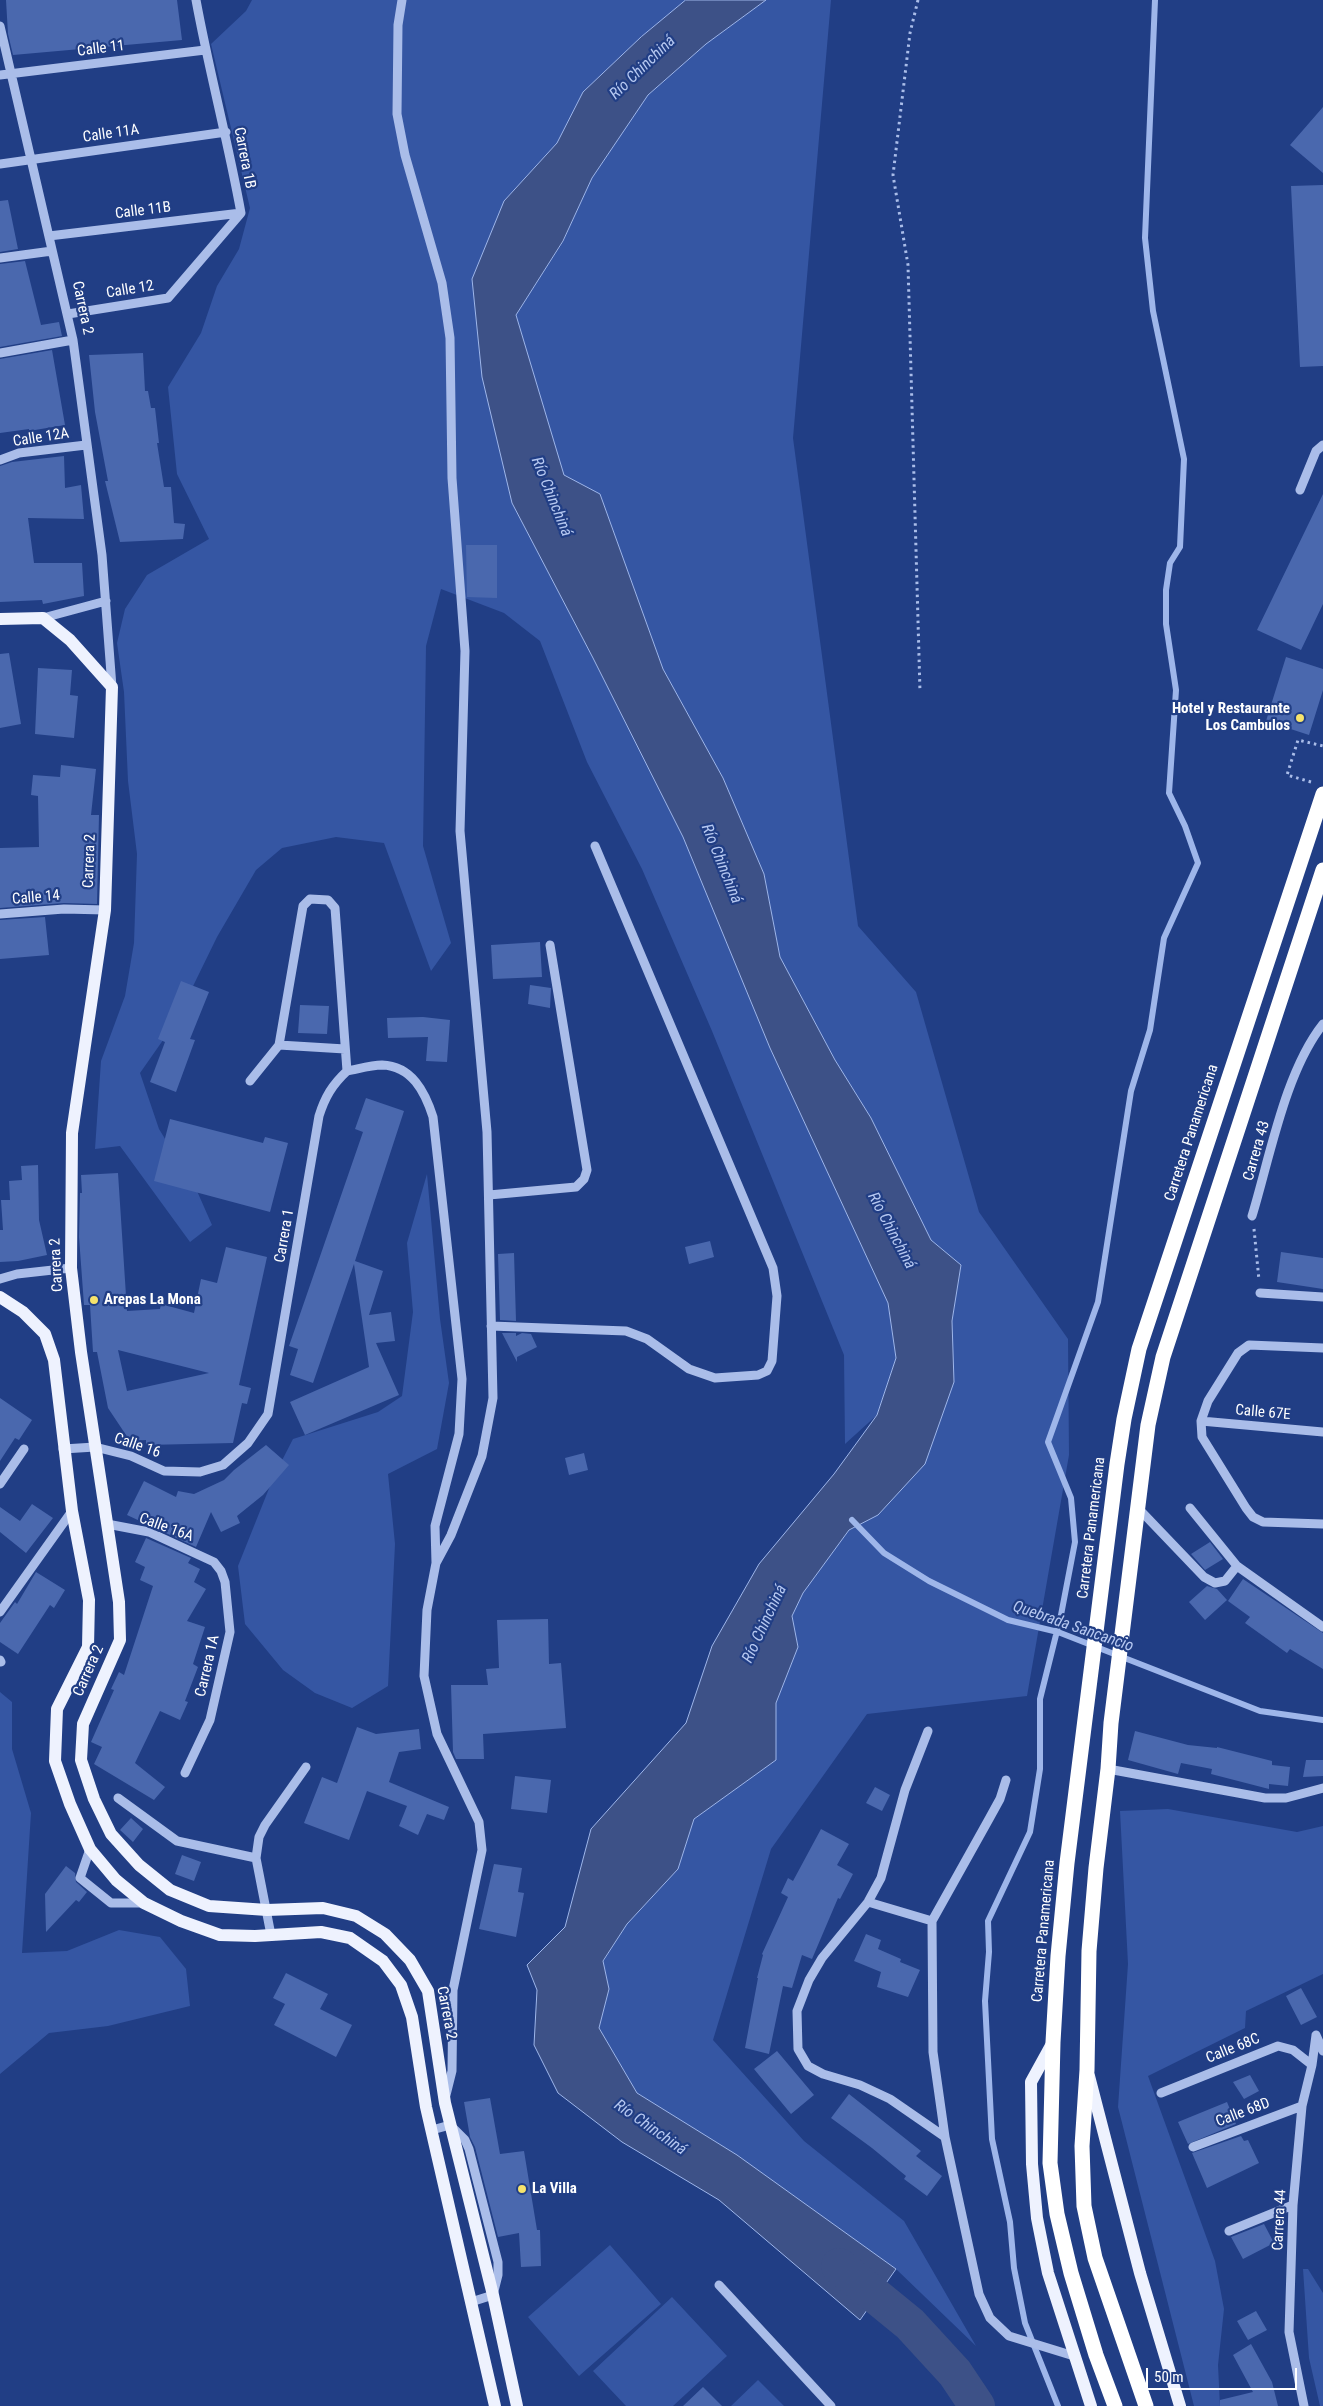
<!DOCTYPE html>
<html>
<head>
<meta charset="utf-8">
<style>
  body { margin:0 }
  #map { position:relative; width:1323px; height:2406px; overflow:hidden; background:#213e85; font-family:"Roboto Condensed",sans-serif }
  canvas { display:block }
  .scale { position:absolute; left:1146px; top:2368px; width:151px; height:22px; box-sizing:border-box; border:2px solid #fff; border-top:0; padding-left:6px; font-size:15px; line-height:18px; white-space:nowrap; color:#fff; -webkit-text-stroke:4px #213e85; paint-order:stroke }
</style>
</head>
<body>
<div id="map">
<canvas width="1323" height="2406"></canvas>
<div class="scale">50 m</div>
</div>
<script>
const ctx = document.querySelector('canvas').getContext('2d');
ctx.lineJoin = 'round';
function fill(path, color) {
  ctx.fillStyle = color;
  ctx.fill(path, 'evenodd');
}
function trace(path, color, width, dash) {
  ctx.strokeStyle = color;
  ctx.lineWidth = width;
  ctx.lineCap = dash ? 'butt' : 'round';
  ctx.setLineDash(dash || []);
  ctx.stroke(path);
}
function label(font, color, halo, rows, align = 'center') {
  ctx.font = font + ' "Roboto Condensed",sans-serif';
  ctx.lineWidth = 4.5;
  ctx.setLineDash([]);
  ctx.textBaseline = 'middle';
  ctx.strokeStyle = halo;
  ctx.fillStyle = color;
  for (const [text, x, y, turn = 0] of rows) {
    ctx.save();
    ctx.translate(x, y);
    ctx.rotate((+turn || 0) * Math.PI / 180);
    ctx.textAlign = isNaN(turn) ? turn : align;
    if (halo) ctx.strokeText(text, 0, 0);
    ctx.fillText(text, 0, 0);
    ctx.restore();
  }
}
const green = new Path2D(`
  M252,0h434l-45,37 -58,55 -26,51 -53,58 8,302 81,155 90,179 87,211 118,255 8,55 -19,57 -32,29 -1,-89 -132,-324 -70,-162 -55,-107 -47,-121 -36,-28 -63,-24 -15,57 -3,200 28,97 -20,28 -47,-128 -48,-6 -54,11 -26,22 -39,67 -42,86 -35,50 19,56 38,62 15,34 -22,17 -70,-96 -25,3 6,-88 24,-65 9,-53 3,-89 -9,-73 -4,-89 -7,-49 8,-34 22,-34 62,-36 -32,-65 -9,-87 33,-54 16,-47 22,-37 11,-41 -39,-164 35,-33z
  M766,0h65l-38,438 65,488 58,66 63,220 89,127 1,116 -42,241 -160,18 -96,135 -58,191 91,101 100,80 72,125 -80,-77 -159,-114 -100,-62 -38,-65 10,-39 -6,-27 24,-38 51,-55 16,-50 82,-59v-57l22,-56 -6,-31 11,-23 46,-63 29,-15 76,-133 -2,-61 9,-56 -30,-25 -60,-122 -36,-58 -55,-103 -16,-83 -41,-96 -60,-109 -63,-175 -36,-18 -48,-161 47,-73 29,-64 56,-83 58,-51z
  M427,1174l13,145 9,64 -12,66 -49,25 7,70 -7,142 -36,22 -37,-15 -32,-23 -38,-46 -7,-58 36,-90 19,-37 85,-27 24,-16 11,-84 -6,-69z
  M0,1692l12,10v47l19,64 -9,140 45,-2 52,-21 41,7 26,32 4,37 -82,20 -59,7 -49,41z
  M1168,1809l129,23 26,-6v148l-77,37 -1,17 -97,48 67,185 9,48 -6,56 2,41h-26l-76,-299 10,-143 -8,-153z
  M610,2245l51,59 -82,72 -51,-59z
  M1303,2269h5l15,24v113h-3l-11,-48z
  M672,2297l55,59 -54,50h-47l-33,-35z
  M758,2380l26,26h-53z`);
const water = new Path2D(`
  M686,0h80l-60,44 -58,51 -56,83 -29,63 -47,74 48,160 36,19 63,175 60,109 41,96 16,83 55,103 36,58 60,122 30,25 -9,56 2,61 -29,82 -47,51 -29,15 -46,63 -11,23 6,31 -22,56v57l-82,59 -16,50 -51,55 -24,37 6,28 -10,39 38,65 100,62 159,114 -36,51 -141,-120 -97,-58 -64,-49 -24,-48 3,-55 -10,-25 38,-38 26,-98 95,-106 26,-77 47,-82 75,-90 43,-59 19,-57 -8,-55 -118,-255 -87,-211 -90,-179 -81,-155 -30,-126 -10,-98 32,-78 53,-58 26,-51 58,-55z`);
const stream = new Path2D(`
  M852,1520l32,33 45,28 79,39 50,12 202,79 63,9
  M1058,2406l-33,-83 -11,-55 -4,-46 -18,-83 -7,-138 4,-49 -1,-31 42,-89 10,-63v-70l21,-84 14,-73 -4,-44 -23,-56 50,-140 33,-211 19,-61 14,-92 34,-75 -13,-37 -16,-33 7,-103 -10,-66v-34l4,-27 10,-16 4,-88 -31,-148 -8,-73 10,-238`);
const river = new Path2D(`
  M839,2266l71,58 45,49 22,33`);
const building = new Path2D(`
  M6,0h171l5,40 -169,15 -5,-21z
  M1323,107v66l-33,-28z
  M1323,185v181l-23,1 -9,-181z
  M8,200l10,49 -18,3v-51z
  M25,261l16,64 18,-3 3,14 -62,11v-83z
  M52,350l13,75 -36,6v-2l-29,4v-74z
  M143,353l2,38h3l3,17h4l4,35h-2l7,44h7l3,36 11,1 -2,15 -63,3 -15,-61h3l-13,-69 -6,-57z
  M64,456l1,32 16,-3 3,34 -56,-1 6,45h48l2,33 -41,8 -1,-4 -42,2v-136l12,-4z
  M1323,494v110l-22,46 -44,-20z
  M466,545h31v53l-30,-1z
  M9,653l12,71 -21,4v-74z
  M1286,657l37,12v21l-14,45 -43,-14z
  M38,668l34,2 -2,25 8,1 -4,42 -39,-4z
  M61,765l35,4 -5,46h8l-2,89 -33,-1 -64,5v-60l39,-1 -1,-51 -7,-1 2,-20 27,2z
  M45,917l4,38 -49,4v-39z
  M540,942l2,35 -49,2 -2,-34z
  M181,981l28,11 -19,47 5,1 -19,52 -26,-10 15,-40 -7,-3z
  M530,985l21,3 -1,20 -22,-4z
  M300,1005l29,1 -2,28 -29,-1z
  M423,1017l27,3 -3,42 -21,-1 2,-24 -40,1 -1,-20z
  M366,1098l38,13 -49,150 28,10 -14,44 22,-3 4,29 -19,2 23,52 -94,40 -15,-33 79,-35 -15,-103 -41,119 -23,-8 8,-26 -9,-3 74,-214 -8,-3z
  M170,1119l93,24 2,-6 23,6 -18,69 -116,-31z
  M38,1165l1,55 8,35 -29,6 -18,1v-32h3l-2,-30h9l-1,-19 13,-1 -1,-14z
  M118,1173l9,138 33,-2 1,-5 33,9 7,-34 16,4 9,-36 41,10 -28,128 12,3 -4,16 -5,-1 -9,40 -87,2v-5l-16,1 -22,-33 -11,-56h-4l-3,-47h-6l-5,-68 1,-44h2l-1,-18zM118,1350l91,23 -82,18z
  M710,1241l4,16 -25,7 -4,-17z
  M1281,1252l42,6v31l-46,-7z
  M514,1253l2,68 -16,-1 -2,-66z
  M502,1333h14v3l6,-3 9,1 6,13 -20,10v5z
  M0,1398l32,22 -13,20 -4,-2 -15,23z
  M266,1445l23,20 -26,30 -26,21 3,7 -19,9 -10,-20 -15,35 -69,-32 17,-34 32,16 2,-6 16,3 30,-14 10,-10z
  M584,1453l4,17 -19,5 -4,-17z
  M32,1504l21,14 -27,35 -26,-21v-25l20,14z
  M146,1538l45,20 -3,5 12,6 -6,13 12,7 -19,32 18,6 -12,37 5,3 -13,34 3,1 -8,18 -20,-9 -25,52 30,24 -11,13 -60,-36 8,-17 -11,-5 23,-52 -3,-1 8,-17 5,3 29,-89 -13,-6 5,-13 -10,-5z
  M1210,1542l13,17 -18,11 -14,-16z
  M36,1572l29,18 -11,18 -4,-3 -32,49 -18,-12v-19l15,-21 2,2z
  M1243,1579l80,54v36l-33,-20 -3,4 -42,-30 5,-6 -22,-16z
  M1207,1586l10,3 10,11 -22,20 -16,-18z
  M548,1619l1,45 12,-1 5,65 -83,6 1,25h-28l-3,-7 -2,-67h37l-2,-16 13,-1 -2,-48z
  M357,1727l19,7 43,-5 2,20 -22,3 -10,30 60,25 -5,13 -17,-6 -9,21 -19,-9 8,-20 -40,-15 -18,49 -45,-17 18,-46 15,6z
  M1135,1731l53,14 29,3v-1l55,14v4l18,2 -2,19 -19,-2v5l-58,-15 1,-5 -31,-6 -3,11 -50,-14z
  M1306,1760h17v16l-20,1z
  M515,1776l36,4 -4,33 -36,-4z
  M875,1787l15,8 -8,16 -16,-8z
  M131,1818l12,11 -10,13 -13,-12z
  M821,1829l28,15 -12,21 16,9 -13,25 -2,-1 -26,61 -10,-4 -10,33 -9,-2 -14,68 -24,-6 13,-70h-1l6,-23 -1,-1 26,-57 -7,-4 7,-15 5,3z
  M182,1855l19,7 -7,19 -19,-7z
  M494,1864l28,4 -4,24 6,1 -8,44 -37,-8z
  M66,1866l9,7 1,9 11,10 -8,10 -3,-2 -30,32 -1,-38z
  M866,1934l15,6 -3,9 23,10 -1,3 20,8 -12,27 -31,-10 4,-15 -27,-11z
  M286,1973l42,21 -8,15 32,16 -16,32 -62,-32 11,-21 -12,-6z
  M1301,1988l16,29 -16,8 -15,-29z
  M777,2051l37,44 -23,19 -37,-45z
  M1250,2075l9,16 -15,8 -11,-17z
  M849,2094l72,57 -5,5 26,20 -15,20 -23,-17 2,-3 -34,-28 -41,-30z
  M490,2098l10,56 24,-3 13,79h3l1,36 -20,1 -2,-34 -21,4 -23,-90 -5,-10 -6,-35z
  M1227,2102l9,22 -48,20 -10,-22z
  M1241,2136l3,5 4,-1 11,23 -52,25 -15,-35z
  M1264,2224l10,19 -31,16 -12,-22z
  M1256,2311l11,19 -19,10 -11,-19z
  M1251,2344l21,38 6,24h-58v-6l33,-8 -20,-37z
  M703,2387l19,19h-39z`);
const path = new Path2D(`
  M918,0l-8,33 -17,142 15,90 12,427
  M1311,782l-24,-7 11,-35 25,6
  M1254,1229l5,51`);
const minor = new Path2D(`
  M402,0l-4,25 -1,89 8,41 37,128 8,55 2,140 13,173 -5,180 27,301 6,266 -11,58 -31,79 -15,28
  M0,26l73,314 29,215 10,132
  M0,75l205,-25
  M0,164l226,-32
  M49,236l192,-23
  M0,258l52,-7
  M68,314l100,-16 73,-85c-13,-72 -32,-142 -45,-213
  M0,353l73,-13
  M0,460l19,-7 67,-8
  M1300,490l16,-39 7,-6
  M43,618l63,-17
  M0,914l64,-5 41,1
  M279,1045l66,4
  M347,1071c11,-2 24,-6 35,-6 30,1 43,27 51,52l29,262 -3,55 -24,92 1,37 -9,47 -3,66 13,58 42,88 3,28 -29,140 -1,81 -6,24
  M250,1081l29,-36 24,-139 7,-7 18,1 7,8 12,163
  M489,1195l87,-8 8,-8 3,-9 -37,-225
  M1252,1216c18,-59 33,-144 71,-192
  M0,1279l17,-5 54,-6
  M1260,1293l63,4
  M491,1326l135,5 21,8 42,30 26,9 43,-3 9,-4 5,-10 5,-65 -4,-28 -178,-422
  M1323,1348l-74,-3 -11,8 -30,48 -7,20 1,16 44,71 7,9 10,5 60,2
  M1201,1421l122,11
  M63,1449l32,-2 36,9 33,15 36,1 23,-7 25,-22 20,-29 51,-298c6,-19 13,-31 28,-45
  M0,1484l24,-35
  M1138,1508l66,69 11,6 10,-2 12,-15
  M1190,1508l47,58 86,61
  M107,1524l42,8 65,30 7,9 4,11 5,50 -20,88 -25,53
  M0,1612l72,-101
  M0,1660l1,2
  M928,1731l-23,59 -24,88 -13,24 -46,56 -13,22 -12,31 1,38 10,17 15,8 37,11 30,14 55,38 34,157 11,24 19,18 65,20
  M1108,1769l157,29h21l37,-10
  M118,1798l59,43 79,17 3,-21 6,-12 41,-58
  M90,1849l-10,29 31,25h33
  M256,1858l15,77
  M868,1902l64,19
  M1316,2035l7,16
  M1161,2093l117,-47 15,4 19,15
  M432,2130l18,-5 15,15 4,9 29,113v13l-5,20 -22,7
  M945,2137l-12,-85 -1,-131 57,-102 11,-20 6,-19
  M1193,2147l109,-41
  M1229,2231l64,-26
  M719,2285l112,121
  M1304,2406l-15,-74 4,-127 9,-99 10,-41 4,-30`);
const major = new Path2D(`
  M0,619l43,-1 27,22 42,47 -7,223 -33,223 -1,135 10,84 38,250 1,38 -37,84 -2,36 13,39 17,35 28,31 31,25 39,16 58,4 56,-2 33,8 29,18 25,26 18,31 17,112 48,192 24,111
  M0,1297l23,15 22,22 9,26 18,151 17,89 -1,47 -31,62 -2,52 15,43 20,45 26,31 28,23 37,18 39,14 35,1 66,-4 29,6 33,23 18,24 11,32 14,90 69,299
  M1053,2042l-22,40 1,82 5,54 11,55 43,133
  M1089,2076l51,197 40,133`);
const highway = new Path2D(`
  M1115,2406l-19,-51 -25,-82 -14,-59 -7,-51 3,-121 5,-86 9,-93 50,-399 7,-45 15,-70 184,-555
  M1146,2406l-51,-148 -11,-52 -2,-60 5,-76 2,-119 7,-83 12,-99 3,-46 37,-298 15,-68 160,-487`);
const markers = [
  [1300,718,5,"#f6e36c"],
  [94,1300,5,"#f6e36c"],
  [522,2189,5,"#f6e36c"]
];
const streetNames = [
  ["Calle 11",101,49,-7],
  ["Calle 11A",111,134,-8],
  ["Carrera 1B",244,158,79],
  ["Calle 11B",143,211,-7],
  ["Calle 12",130,290,-9],
  ["Carrera 2",82,308,78],
  ["Calle 12A",41,438,-9],
  ["Carrera 2",90,861,-88],
  ["Calle 14",36,898,-5],
  ["Carretera Panamericana",1192,1133,-72],
  ["Carrera 43",1257,1151,-74],
  ["Carrera 1",285,1236,-80],
  ["Carrera 2",57,1265,-93],
  ["Calle 67E",1263,1413,5],
  ["Calle 16",137,1446,19],
  ["Calle 16A",166,1528,20],
  ["Carretera Panamericana",1092,1528,-83],
  ["Carrera 1A",208,1666,-77],
  ["Carrera 2",89,1671,-66],
  ["Carretera Panamericana",1044,1931,-85],
  ["Carrera 2",446,2013,79],
  ["Calle 68C",1233,2049,-22],
  ["Calle 68D",1243,2113,-21],
  ["Carrera 44",1280,2220,-87]
];
const poiNames = [
  ["Hotel y Restaurante",1290,709,"right"],
  ["Los Cambulos",1290,726,"right"],
  ["Arepas La Mona",104,1300],
  ["La Villa",532,2189]
];
const waterNames = [
  ["Río Chinchiná",643,68,-44],
  ["Río Chinchiná",551,497,68],
  ["Río Chinchiná",721,864,68],
  ["Río Chinchiná",891,1231,62],
  ["Río Chinchiná",765,1624,-65],
  ["Quebrada Sancancio",1073,1627,19],
  ["Río Chinchiná",650,2128,35]
];
fill(green, '#3556a3');
fill(water, '#3d5187');
trace(water, '#9eb6ea', 1);
trace(stream, '#9eb6ea', 6);
trace(river, '#3d5187', 36);
fill(building, '#4a68ae');
trace(path, '#aabde9', 3, [2.5, 4]);
trace(minor, '#aabde9', 9);
trace(major, '#eef2fe', 12);
trace(highway, '#fff', 15);
for (const [x, y, r, color] of markers) {
  const dot = new Path2D();
  dot.arc(x, y, r, 0, 2 * Math.PI);
  ctx.fillStyle = color;
  ctx.fill(dot);
  trace(dot, '#213e85', 2);
}
label('15px', '#fff', '#213e85', streetNames);
label('bold 15px', '#fff', '#213e85', poiNames, 'left');
label('italic 16px', '#b6c8f1', '#213e85', waterNames);
</script>
</body>
</html>
